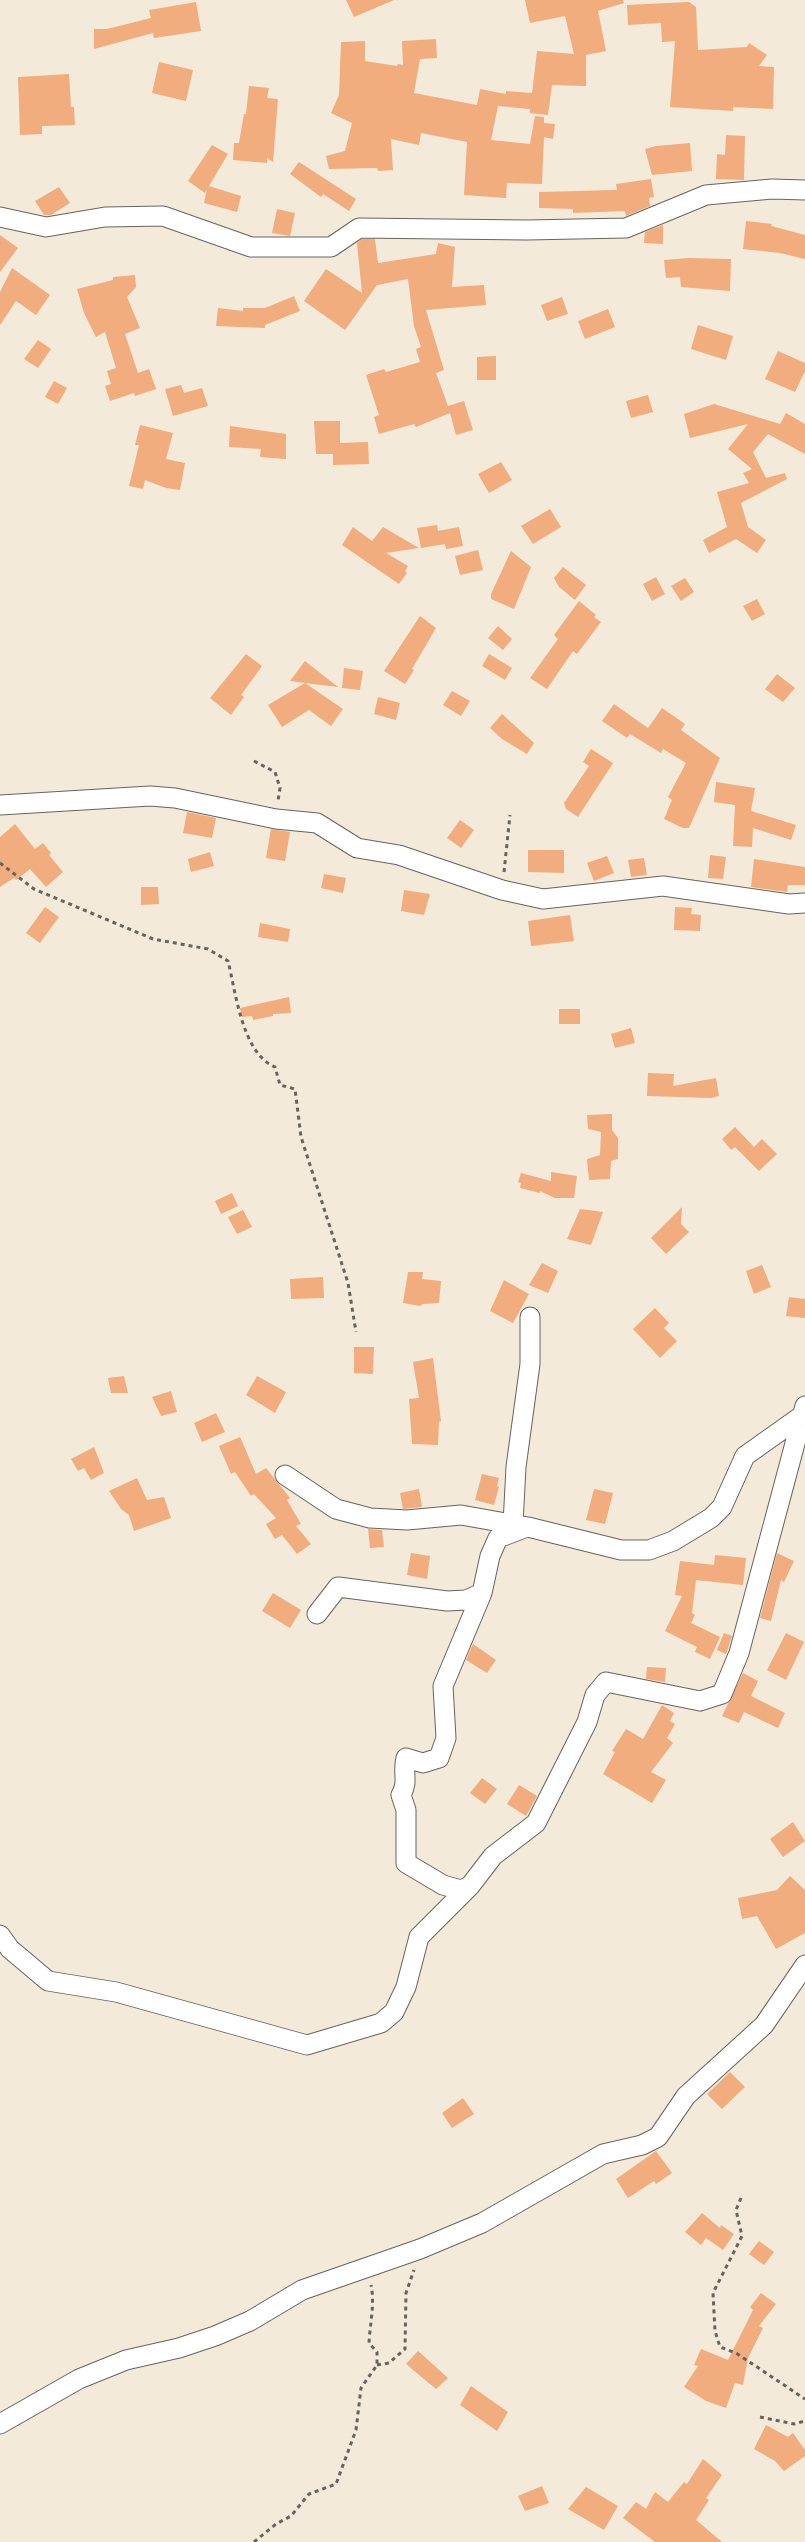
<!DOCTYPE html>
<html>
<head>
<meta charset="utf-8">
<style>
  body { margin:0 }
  canvas { display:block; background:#f3ead9 }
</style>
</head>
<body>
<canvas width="805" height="2542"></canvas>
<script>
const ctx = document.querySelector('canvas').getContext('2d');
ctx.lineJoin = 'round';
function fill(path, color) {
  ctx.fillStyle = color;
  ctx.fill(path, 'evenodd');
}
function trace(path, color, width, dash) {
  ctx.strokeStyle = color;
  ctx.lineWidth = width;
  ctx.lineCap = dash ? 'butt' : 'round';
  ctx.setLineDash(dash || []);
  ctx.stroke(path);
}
const building = new Path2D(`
  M346,0h48l-40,17z
  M525,0h98l1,3 -26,8 8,40 -20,4v31l-34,-1 -4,30 -18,-2v-4l-32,-3 -7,34 39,4 5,-28 9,1v6l11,1 -2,15 -9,-2 -2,47 -35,-1 -1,15 -42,-3 3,-53 -46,-9 -2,12 -28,-6 2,31 -15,1 -1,-3 -48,1 -3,-13 19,-5 7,-28 -21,-10 8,-18 2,-53 24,-1v20l32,5 1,-2 5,1 -1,-24 34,-2 1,19 -17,1 -6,34 63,12 3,-16 26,5v-3l26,2 5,-42 37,3 -9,-38 -35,7z
  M196,2l5,29 -47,7 -1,-5 -59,16v-20h13l44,-11 -2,-8z
  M689,2l7,5 2,43 49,-3 2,-4 18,12 -8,11 15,1 -1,42 -40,-2v4l-63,-4 5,-66 -13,1 -1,-19 -33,2 -1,-20z
  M159,62l34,8 -7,31 -34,-8z
  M69,74l2,33h3l1,18 -33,1v8l-22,1 -2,-58z
  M249,86l20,2 -2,10 11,1 -5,63 -6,-4v5l-34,-3 1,-17h5l5,-29h2z
  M726,135l19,1 -1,44 -28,-1 1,-25 8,1z
  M690,143l2,28 -40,4 -7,-26 11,-3z
  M212,145l16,9 -19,32 32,10 -4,16 -33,-9 3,-14 -2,4 -17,-12z
  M299,162l57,37 -7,12 -26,-17 -2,3 -31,-23z
  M651,179l3,18 -5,1 1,8 -24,10 -1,-5 -52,2v-4l-34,-1v-16l78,-2 -1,-6z
  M59,187l11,16 -19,12h-7l-9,-14z
  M277,209l18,4 -5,23 -18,-3z
  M746,221l26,3 -1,2 34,9v24l-25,-6 -37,-4z
  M663,225v19l-19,-1 1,-11z
  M0,235l18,13 -18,24z
  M362,239h13l3,24 58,-9 2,-11 17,4 -3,40 32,-2 2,20 -60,5 18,60 -8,3 12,33 16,-5 9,29 -17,5 -6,-22 -34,14 -2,-3 -35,10 -5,-17 5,-2 -13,-40 18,-6 2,3 34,-10 -4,-13 5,-2 -7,-21 -6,-47 -31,6 -32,45 -41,-29 22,-32 36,24 -5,-50z
  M688,258l43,1 -1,32 -49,-4 -1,-10 -14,1 -2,-18z
  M12,268l38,27 -14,20 -20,-14 -16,24v-33z
  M135,275l1,12 -9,10 13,31 -15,6 13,39 11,-4 7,20 -21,7 -1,-3 -24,8 -5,-15 6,-2 -4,-13 9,-3 -11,-36 -9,5 -12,-24 -7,-24 36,-9v-3z
  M294,296l6,15 -35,14v3l-49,-2 2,-18 25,3v-3h22z
  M562,297l6,17 -21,7 -6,-16z
  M608,309l7,18 -30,12 -7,-18z
  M698,325l35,11 -7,24 -35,-11z
  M38,340l13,9 -13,19 -14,-9z
  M778,351l27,12v8l-10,21 -30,-13z
  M496,356v24h-19v-23z
  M54,381l13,7 -9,16 -13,-7z
  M181,385l3,8 18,-5 6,18 -35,10 -8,-27z
  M648,395l5,17 -22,6 -5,-17z
  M714,404l66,20 6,-11 19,11v30l-37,-20 -15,18 13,26 19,-5 2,6 -46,24 7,24 18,13 -9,13 -21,-14 -27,14 -6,-13 24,-13 -10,-35 32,-9 -6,-10 9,-4 -24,-20 20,-25 -58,14 -6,-24z
  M314,421h26v22l28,-1 1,22 -36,1v-11h-17z
  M140,425l33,8 -7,26 19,4 -5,27 -14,-2 -21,-8 -2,9 -14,-3 10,-41h-4z
  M230,426l56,8v25l-26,-2 1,-8 -32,-2z
  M501,462l11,18 -23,13 -11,-19z
  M550,509l11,18 -28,17 -12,-18z
  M437,525l1,6 21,-4 4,19 -17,3 -1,-5 -24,4 -4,-20z
  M353,527l19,14 11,-14 36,21 -33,5 22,13 -3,5 2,2 -8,11 -57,-39z
  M478,550l5,20 -23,5 -5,-19z
  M511,551l20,16 -17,42 -23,-10v-5z
  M563,567l23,18 -11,15 -16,-13 -5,-9z
  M656,577l9,17 -13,7 -9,-17z
  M685,578l9,14 -13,9 -10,-15z
  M757,599l8,15 -13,7 -9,-15z
  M579,601l17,14 -2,2 7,5 -24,32 -4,-3 -26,38 -17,-11 28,-39 -4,-4z
  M420,616l16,12 -24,41 2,1 -9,14 -21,-13z
  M498,626l14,13 -9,11 -15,-12z
  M246,654l16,12 -21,29 3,2 -13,18 -21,-17z
  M489,654l23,14 -7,12 -23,-14z
  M305,661l33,26 -33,-4 38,26 -12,17 -22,-16 -27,17 -14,-22 37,-22 -15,-2z
  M344,668l19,3 -3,19 -18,-2z
  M777,674l18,14 -12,14 -18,-13z
  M452,691l18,10 -9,15 -18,-11z
  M378,697l22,6 -4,17 -22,-6z
  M614,704l34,24 14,-20 23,16 -4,6 39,28 -31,70h-6l-19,-9 8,-19 -4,-3 18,-34 -23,-14 -2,4 -31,-19 -3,4 -25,-17z
  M502,714l32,29 -7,11 -25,-15 -12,-11z
  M591,749l22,14 -35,54 -12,-8 -2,-6 25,-37 -6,-4z
  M716,782l39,6 -4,23 45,14 -5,15 -38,-12 -1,19 -19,-1 2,-41 -21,-3z
  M187,812l29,6 -4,20 -29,-5z
  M460,820l14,10 -13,18 -14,-10z
  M15,824l20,25 8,-6 8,10 -2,2 14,17 -17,15 -16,-18 -14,11 -2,-2 -14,9v-50z
  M271,829l19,3 -5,29 -19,-3z
  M528,850h36v23l-36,-1z
  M210,852l4,14 -23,6 -3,-13z
  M710,855l16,2 -3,22 -15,-1z
  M607,856l7,17 -20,8 -7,-18z
  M644,858l3,17 -16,2 -3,-17z
  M754,859l51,8v18h-17l-1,7 -36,-5z
  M324,874l22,4 -3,15 -22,-5z
  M141,887h17l1,17 -18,1z
  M404,890l26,4 -6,21 -23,-4z
  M45,907l14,10 -19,26 -14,-10z
  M675,907l17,1 -1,6 10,1 -1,16 -26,-1z
  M570,915l4,26 -43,5 -3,-25z
  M260,923l30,6 -2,13 -30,-5z
  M289,997l2,16 -18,1v2l-20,4 -1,-4 -10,1 -2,-9z
  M559,1009h21v15h-21z
  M631,1028l4,15 -20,5 -4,-14z
  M648,1073l26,1 -1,12 43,-8 3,18 -8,2 -64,-2z
  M612,1114v16l6,8v21l-7,2 -1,18 -21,1 -2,-21 13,-4 1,-23 -13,-3 -1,-14z
  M735,1127l19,20 8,-8 15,15 -18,17 -24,-24 -4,3 -9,-11z
  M551,1172l26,4 -3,22h-19l-15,-7v2l-20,-5 1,-5 -3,-1 3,-9 30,8z
  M232,1193l6,13 -17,8 -6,-13z
  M682,1207l-1,17 8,8 -23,22 -15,-16z
  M580,1209l23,3 -12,33 -24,-6z
  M243,1210l9,17 -15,7 -9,-17z
  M542,1263l16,8 -10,22 -19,-8z
  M762,1265l9,22 -17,7 -8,-23z
  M408,1272h15l-1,7 19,2 -2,22 -16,1 -3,2 -17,-3z
  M323,1277l1,21 -33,1 -1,-20z
  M504,1280l25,14 -16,29 -23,-12z
  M789,1297l16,2v19l-19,-2z
  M655,1308l14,15 -5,5 13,13 -17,17 -27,-29z
  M354,1347h20l-1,27 -19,-1z
  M433,1358l8,63 -2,1 -1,23 -26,-1 -3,-45 10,-1 -6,-36z
  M124,1376l4,17h-17l-3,-15z
  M257,1376l29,16 -11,21 -29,-18z
  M171,1391l6,21 -16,4 -9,-19z
  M216,1413l9,19 -23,10 -8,-19z
  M240,1437l16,37 10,-6 24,30 -3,2 14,24 -5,2 15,18 -14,10 -15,-19 -7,4 -9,-15 10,-6 -22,-24 -3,2 -16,-24 -4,2 -12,-28z
  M94,1447l10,26 -13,7 -7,-12 -6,3 -7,-12z
  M482,1474l17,4 -2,8 2,1 -5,18 -19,-5z
  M137,1478l10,22 17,-3 7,21 -37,13 -5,-16 -8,-6 -12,-18z
  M419,1489l3,18 -19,2 -3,-16z
  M594,1489l19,4 -8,31 -19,-4z
  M368,1529l14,1 2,17 -14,1z
  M411,1553l19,3 -3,23 -20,-4z
  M777,1553l17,8 -10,21 -3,-2 -10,41 -11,-3z
  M715,1555l31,3 -3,27 -47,-5 -4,33 3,2 -4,8 29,14 -10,22 -15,-7 2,-5 -32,-16 17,-35 -7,-1 5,-34 34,4z
  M273,1593l28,17 -11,18 -28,-17z
  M724,1633l8,3 -6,18 -9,-4z
  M786,1633l18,9 -18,38 -19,-10z
  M473,1644l23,16 -9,13 -21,-13z
  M647,1667l19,1 -1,14 -19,-3z
  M743,1673l15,8 -7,15 34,17 -7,15 -34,-16 -5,11 -17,-7z
  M662,1705l12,8 -4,8 5,3 -8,14 6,5 -22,29 15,8 -14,23 -49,-29 12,-22 -3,-1 14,-22 17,10z
  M482,1778l15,11 -12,15 -15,-11z
  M519,1785l18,11 -11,20 -19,-12z
  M793,1822l12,19 -22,16 -13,-18z
  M790,1876l15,14v43l-29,16 -19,-33 -15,3 -4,-21 39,-8z
  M730,2072l15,15 -23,22 -15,-15z
  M463,2098l11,16 -22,14 -10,-15z
  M656,2151l16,22 -16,11 -2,-3 -26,17 -12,-19z
  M702,2213l18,15 1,-3 13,9 -11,16 -17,-12 -5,7 -16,-13z
  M759,2241l15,11 -10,13 -15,-11z
  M761,2293l15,11 -17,22 4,2 -15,30 -5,27 -8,-2 -9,25 -20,-7 -22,-14 14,-21 -4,-1 7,-16 27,11 25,-50 -3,-3z
  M418,2351l30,27 -12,11 -30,-25z
  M471,2386l37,26 -11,19 -37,-26z
  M766,2425l22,12 5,-4 12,17v6l-21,15 -9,-10 -21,-12z
  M703,2459l19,16 -16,23 3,2 -13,20 26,22h-67l-32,-24 13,-16 10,7 9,-17 13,10 16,-20 3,2z
  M542,2486l7,17 -24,8 -7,-15z
  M586,2487l32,19 -14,24 -36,-21z`);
const path = new Path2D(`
  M254,761l21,11 5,16 -2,13
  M0,863l34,26 119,50 55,10 20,12c8,32 14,92 47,106l5,18 15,4 6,48 47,146 8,49
  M504,872l6,-57
  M741,2198l-5,12 6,26 -29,57 2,38 5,16 16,6 69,46
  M377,2365l12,-2 16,-14 1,-56 8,-23
  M760,2417l34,7 11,-3
  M254,2542l22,-18 15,-8 18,-22 27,-10 20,-54 5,-42 16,-23v-13l-8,-9c1,-20 6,-39 2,-58`);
const minor = new Path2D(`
  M0,217l46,10 59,-10 58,-1 88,31h80l28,-19 168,2 99,-2 80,-33 66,-6 33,1
  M0,805l150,-9 25,2 101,21 41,4 40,25 42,7 103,35 41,9 120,-13 126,18 16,-1
  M285,1475l51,34 34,9 37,2 54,-5 67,12 93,23h28l24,-9 38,-23 11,-11 23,-51 55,-39
  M513,1524l3,-57 14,-103v-47
  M317,1614l21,-27 109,14 19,-1 16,-7
  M470,1886l-9,4 -18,-5 -37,-22v-53l-5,-15c8,-14 1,-22 5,-37l17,5 16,-5 7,-20 -3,-52 39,-93 8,-37 8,-18 29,-11
  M0,1935l10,14 38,32 68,11 191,53 74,-22 13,-11 12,-25 13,-50 51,-51 23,-30 43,-33 51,-101 8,-27 11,-13 94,19 22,-7 17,-41 66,-247
  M0,2424l79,-45 47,-19 53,-12 36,-12 35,-15 52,-31 118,-41 62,-26 121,-69 39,-9 16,-8 28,-41 78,-71 41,-60`);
fill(building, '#f1ad7d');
trace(minor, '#67645e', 21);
trace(path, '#67645e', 3, [4, 4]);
trace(minor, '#fff', 19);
</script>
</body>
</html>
